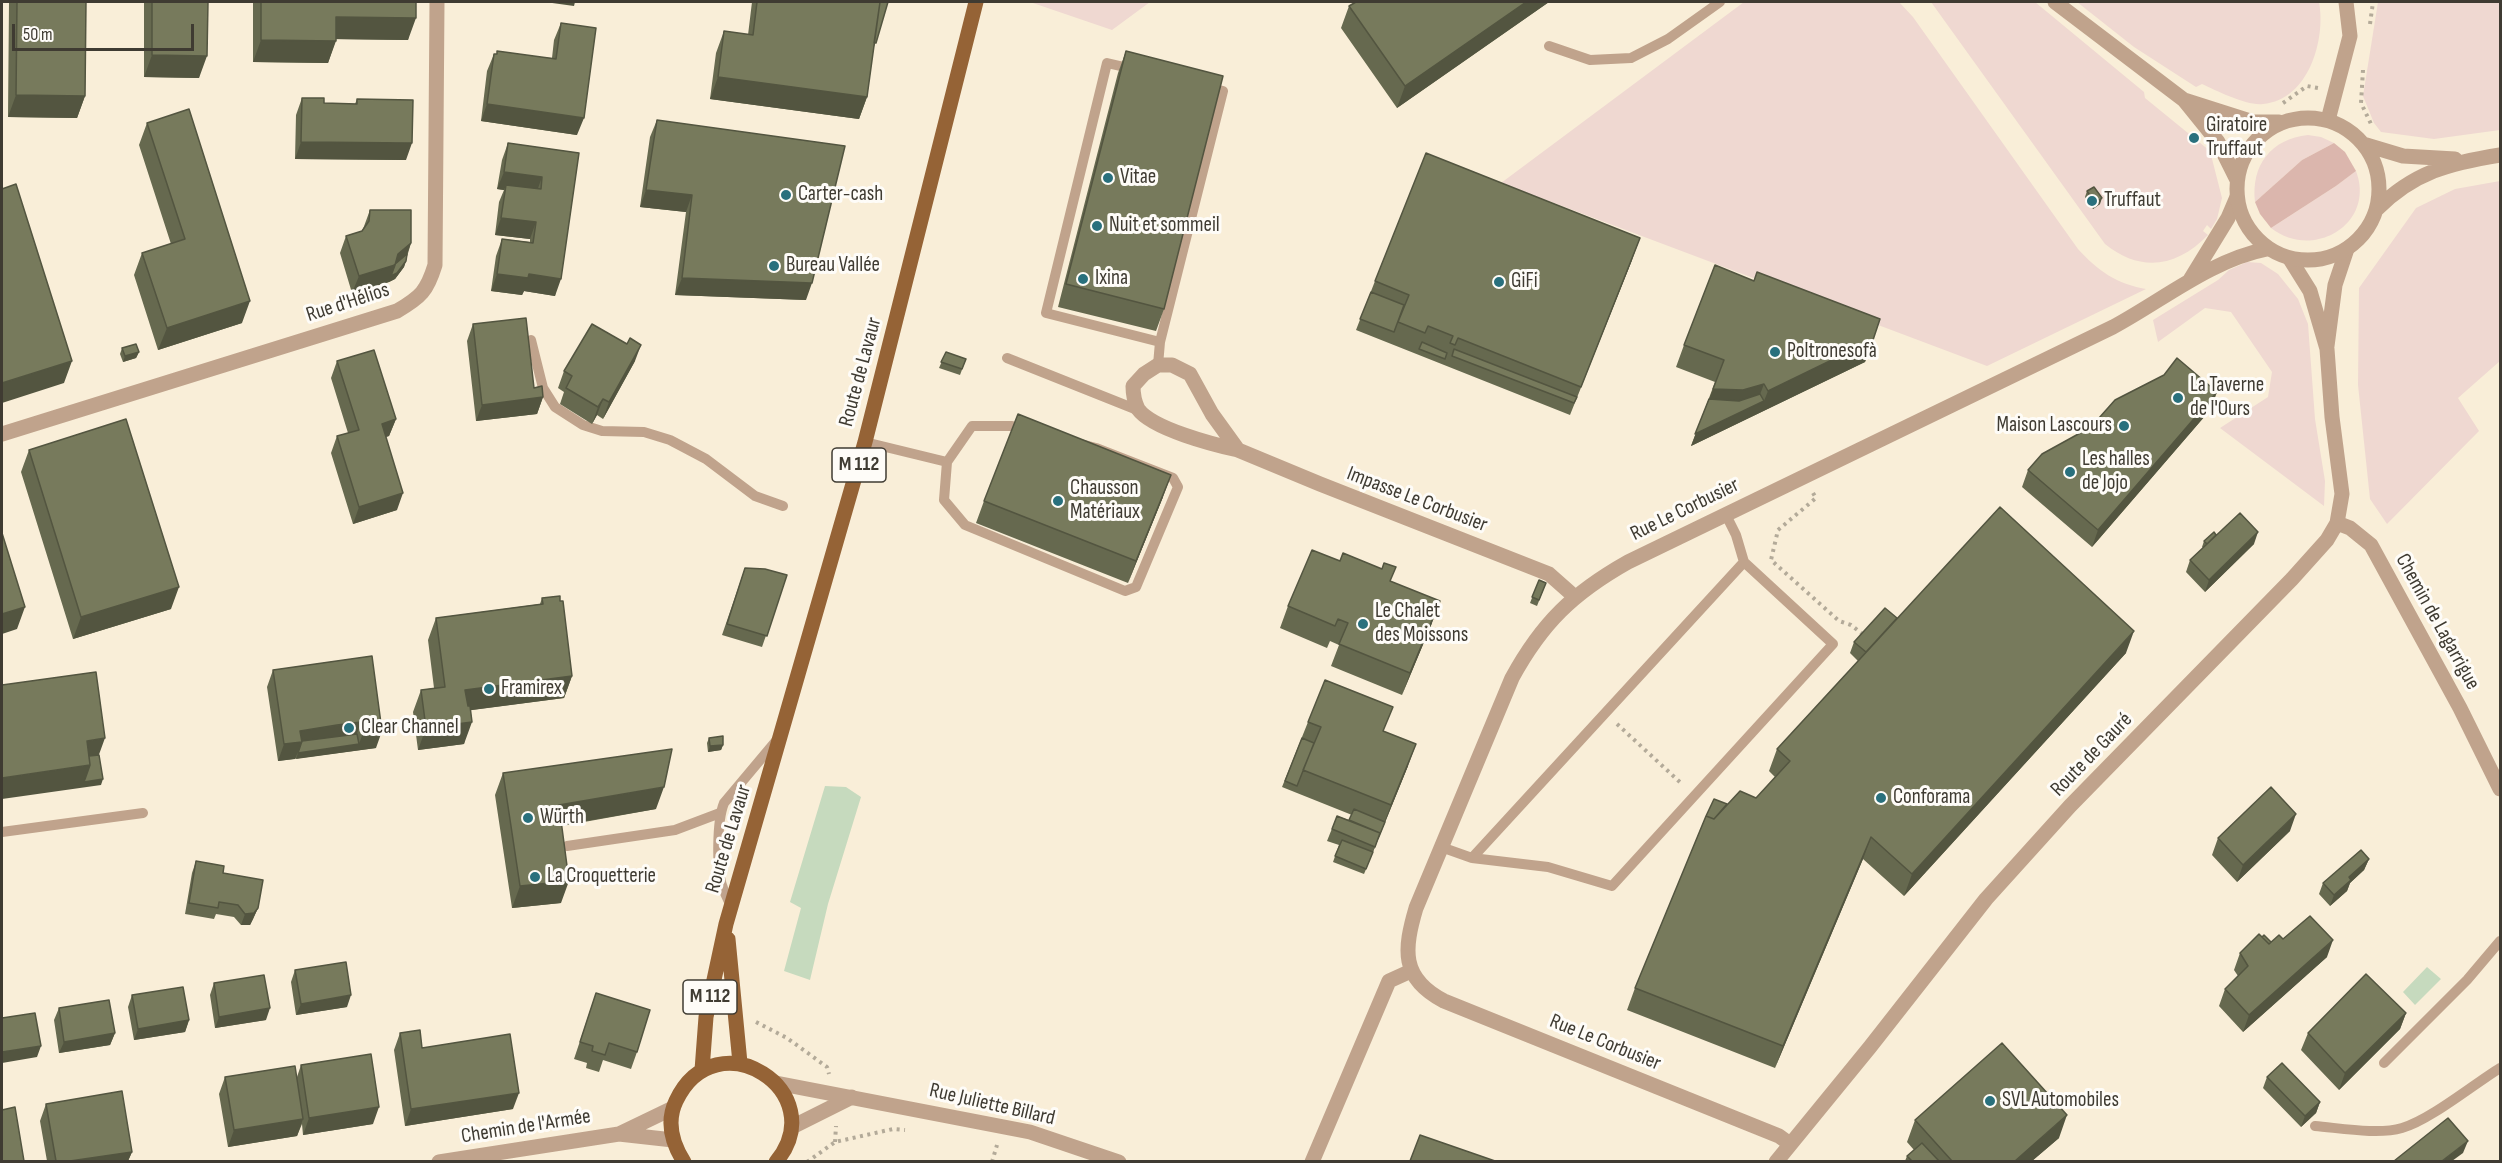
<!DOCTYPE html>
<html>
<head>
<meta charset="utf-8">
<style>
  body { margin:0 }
  #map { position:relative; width:2502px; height:1163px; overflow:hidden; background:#f9eed8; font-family:"Sofia Sans Condensed",sans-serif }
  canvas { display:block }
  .frame { position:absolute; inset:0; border:3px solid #3f3b32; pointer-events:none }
  .scale { position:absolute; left:12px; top:24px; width:182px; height:27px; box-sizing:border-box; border:3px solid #3f3b32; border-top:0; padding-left:8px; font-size:18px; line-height:21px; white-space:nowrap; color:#3f3b32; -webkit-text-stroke:4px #fefcf8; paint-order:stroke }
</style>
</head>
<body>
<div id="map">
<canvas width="2502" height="1163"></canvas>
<div class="frame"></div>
<div class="scale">50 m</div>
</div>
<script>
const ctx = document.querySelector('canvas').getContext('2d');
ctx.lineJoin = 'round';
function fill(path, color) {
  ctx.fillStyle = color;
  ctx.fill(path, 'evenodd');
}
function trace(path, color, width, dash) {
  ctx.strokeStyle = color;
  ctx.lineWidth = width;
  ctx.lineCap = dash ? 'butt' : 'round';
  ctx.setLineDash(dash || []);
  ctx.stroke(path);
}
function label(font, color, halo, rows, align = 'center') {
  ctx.font = font + ' "Sofia Sans Condensed",sans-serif';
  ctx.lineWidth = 6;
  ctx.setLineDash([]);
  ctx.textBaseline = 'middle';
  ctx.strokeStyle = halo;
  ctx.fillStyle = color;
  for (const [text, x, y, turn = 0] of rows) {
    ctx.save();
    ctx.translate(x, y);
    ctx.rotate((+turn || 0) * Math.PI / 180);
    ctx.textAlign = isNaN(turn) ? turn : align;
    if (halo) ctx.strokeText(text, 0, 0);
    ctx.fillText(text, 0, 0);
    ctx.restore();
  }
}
const green = new Path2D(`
  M1030,2h120l-38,28z
  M1744,2h155l14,15 165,232c20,22 39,35 68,40l-159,77 -486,-183z
  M1931,2h104l109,90 1,6 65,53 12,47 -5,21 -6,10 -4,-4 -4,6 5,4c-31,32 -67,38 -103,9z
  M2077,2h242c7,37 -10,98 -56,102 -16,2 -46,-13 -61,-20l-6,3 -62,-40z
  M2378,2h122v128l-66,9 -53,-7 -7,-9 -11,-27z
  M2308,135l13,2 13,6 -32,17 -47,42c-4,-37 16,-63 53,-67z
  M2356,171c20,53 -43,90 -85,57l65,-42z
  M2500,181v180l-42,37 21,33 -92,93 -17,-25 -12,-114 1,-97 57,-80 39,-19z
  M2247,262l14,1 17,11 20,25 10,25 7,95 10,62 -1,25 -104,-78 48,-31 4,-25 -41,-60 -26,-4 -47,34 -5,-22 65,-40 11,-10z`);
const forest = new Path2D(`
  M2334,143l11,9 11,19 -20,15 -65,42 -11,-14 -5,-12 47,-42z`);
const water = new Path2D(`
  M825,786l21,1 15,10 -33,107 -18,76 -26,-9 17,-63 -11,-6z
  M2427,967l14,12 -26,26 -12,-13z`);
const path = new Path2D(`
  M2370,24l3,-22
  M2363,70l-2,33 11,23
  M2283,103l24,-17 11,2
  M1813,493l3,5 -38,32 -7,30 68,61 12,4 14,11
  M1617,724l65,60
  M756,1022l31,16 40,29 2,7
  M835,1142l1,-16
  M807,1162l28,-20 58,-13 12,1
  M992,1162l5,-17`);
const service = new Path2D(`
  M1549,46l41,14 41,-2 37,-19 52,-37
  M1133,69l-26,-6 -61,250 114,29
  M531,340l12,48 12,19 28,18 19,6 42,1 26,8 36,19 49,37 28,10
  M1007,358l133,53
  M1158,365l2,-23 63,-251 -16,-4
  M972,426h40l84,22 77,30 5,9 -42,100 -11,4 -160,-66 -21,-25 3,-38z
  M865,442l82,20
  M2,832l141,-19
  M567,846l108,-16 45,-17
  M1441,847l31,11 76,9 64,19 221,-242 -89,-82
  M1472,858l272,-296 -8,-27 -11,-22
  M731,906c-3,-6 -6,-12 -8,-18 -7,-17 -6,-68 1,-85l52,-62
  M2384,1063l83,-83 33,-39
  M2315,1126c25,2 63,9 87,2 28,-8 72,-44 98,-60`);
const minor = new Path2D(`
  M2328,120l22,-84 -4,-34
  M2190,280l38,-62 9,-21
  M2327,346l8,-61 12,-36
  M2,434l395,-123c24,-14 30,-20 38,-46l2,-263
  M1238,450c-23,-5 -86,-21 -100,-41 -4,-8 -5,-14 -5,-23l11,-12 14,-9h14l18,9 22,40 26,36 82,34 229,90 26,23
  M2337,523l13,5 21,17 89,163 40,81
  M776,1083l254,49 89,30
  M792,1127l60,-30
  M619,1134l54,-26
  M1790,1144l-11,-8 -335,-135c-44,-23 -40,-52 -28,-93l96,-230c30,-55 61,-85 116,-116l485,-235c50,-27 98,-67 154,-78
  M439,1162l180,-28 54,6
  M1312,1162l77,-181 22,-10
  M1776,1162l94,-115 116,-148 84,-93 222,-227 35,-39 10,-17 5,-29 -10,-77 -5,-68 -17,-58 -20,-32`);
const tertiary = new Path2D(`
  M2055,2l129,98 34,42 19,38
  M2184,100l69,22h26
  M2237 189a71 71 0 1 1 142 0a71 71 0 1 1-142 0Z
  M2363,144l40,12 52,3
  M2377,209c37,-37 73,-46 123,-54`);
const primary = new Path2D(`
  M728,939l12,124
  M702,1070l4,-53 20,-93 139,-482 111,-440
  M684,1162c-12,-19 -18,-40 -8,-61 40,-85 158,-9 100,61`);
const wall = new Path2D(`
  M9,2h77l-1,94 -8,22 -69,-1z
  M144,2h64l-9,76 -55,-1z
  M253,2h163l-8,38 -72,-1 -8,24 -75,-1z
  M752,2h136l-15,48 -6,47 -8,22 -149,-20 6,-46 8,-22 24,4z
  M1356,2h193l-152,106 -56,-80 8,-22z
  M561,23l16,112 -96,-14 6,-50 7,-17 58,4 2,-18z
  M1126,51l38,258 -8,22 -98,-24 60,-234z
  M302,98l22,5 31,1 2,-5 49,61 -111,-1 1,-44z
  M657,120l149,180 -131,-5 11,-83 -46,-5 10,-70z
  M147,123l95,200 -84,27 -24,-75 8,-22 29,-9 -32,-99z
  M508,143l71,10 -24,143 -31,-5 -2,4 -31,-4 5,-35 6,-17 28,3v-3l-35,-4 4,-33 5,-12 -7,-1 5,-29z
  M2087,191l13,13 -7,5 -8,-12z
  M370,210l41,33 -7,24 -9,12 -6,3 -37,11 -12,-40 6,-17 16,-5 1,-2z
  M1632,260l-62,155 -214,-85 19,-49z
  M1754,281l126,38 -15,43 -174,84 24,-64 -39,-15 8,-22z
  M473,324l70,73 -6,17 -61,7 -9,-80z
  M122,348l17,4 -3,6 -13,4 -3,-8z
  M946,352l20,7 -6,16 -21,-7z
  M337,361l59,58 -7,17 -3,1 11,73 -44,14 -22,-71 6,-17 11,-3 -17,-55z
  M635,361l-32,58 -6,-4 -5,9 -32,-20 4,-12 -6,-4 6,-17z
  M2211,409l-119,138 -70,-60 6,-17 63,-43z
  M29,450l142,159 -98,30 -52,-167z
  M1163,497l-35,86 -152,-60 8,-22z
  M2216,535l38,9 -49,48 -19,-20 4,-12 13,-12 -1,-1 2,-6z
  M1340,561l51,20 41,42 -30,72 -71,-29 8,-21 -9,-4 -3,7 -47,-20 8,-22z
  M745,568l42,7 -25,72 -40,-12z
  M1539,580l7,3 -9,23 -7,-3z
  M542,598l30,78 -8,22 -93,12 -7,34 -46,6 -5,-38 8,-22 13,-2 -6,-48 8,-22 104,-14z
  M1897,618l229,35 -222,243 -41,-37 -88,209 -148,-58 8,-22 71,-172 21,-12 29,-6 19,-21 -6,-6 8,-22 81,-88 -8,-8 4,-11z
  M372,656l4,92 -98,13 -11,-74 6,-17z
  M1308,722l76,10 24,34 -44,108 -31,-12 6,-17 -12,-4 10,-25 12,4 3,-5 -70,-28z
  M709,738l14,7 -2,5 -13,2 -1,-9z
  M503,773l153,36 -94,17 -1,77 -49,5 -17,-113z
  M2290,831l-53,51 -25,-27 6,-17z
  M2369,859l-5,11 -14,13 -3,8 -17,15 -11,-12 4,-11z
  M196,861l27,12 35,35 -5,11 -3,6h-9l-7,-8 -18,-3 -2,5 -29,-5 7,-41z
  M2262,937l9,5 12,-3 44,18 -84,75 -24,-26 6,-17 13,-13 -4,-6 6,-17z
  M295,970l52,37 -51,8 -5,-33z
  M214,983l52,37 -51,8 -5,-33z
  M596,993l41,59 -6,17 -28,-9 -4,12 -13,-4 1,-5 -13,-4z
  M132,995l57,25 -4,12 -51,8 -6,-33z
  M59,1008l56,25 -5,12 -51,8 -5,-33z
  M2406,1013l-6,16 -61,61 -38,-40 7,-17z
  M400,1033l22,15 91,61 -108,17 -11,-76z
  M301,1065l72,59 -70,11 -1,-11 -5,12 -69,11 -9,-53 6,-17h72z
  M2267,1077l53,25 -4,11 -15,14 -38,-39z
  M46,1104l86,48 -4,9h-81l-7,-40z
  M1915,1120l144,18 -27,23h-127l2,-5 7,-6 -7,-8z`);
const shadedWall = new Path2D(`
  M545,2h30l-1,4z
  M1526,2h23l-152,106 8,-22z
  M336,17l80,1 -8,22 -80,-1z
  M261,40l75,1 -8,22 -75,-1z
  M152,55l55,1 -8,22 -55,-1z
  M718,77l149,20 -8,22 -149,-20z
  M16,95l69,1 -8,22 -69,-1z
  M487,104l97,14 -7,17 -96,-14z
  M301,142l111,1 -6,17 -111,-1z
  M504,172l38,5 -6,17 -30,-9 -2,5 -7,-1z
  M646,190l46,5 -6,17 -46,-5z
  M2102,198l-2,6 -7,5 2,-6z
  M501,218l35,4 -6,17 -35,-4z
  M1640,238l-8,22 -60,149 9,-22z
  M411,243l-6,17 1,1 -2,6 -9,12 -6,3 -37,11 7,-17 39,-22z
  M497,274h32l32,5 -6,17 -31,-5 -2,4 -31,-4z
  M682,278l130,5 -6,17 -131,-5z
  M250,301l-8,22 -84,27 9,-22z
  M1873,340l-8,22 -174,84 22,-57 51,-5 -8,21 8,-4 4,-10z
  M641,345l-6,16 -32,58 6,-17z
  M139,352l-3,6 -13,4 2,-6z
  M72,361l-8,22 -62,20v-20z
  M2217,392l-6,17 -119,138 6,-17z
  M543,397l-6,17 -61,7 6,-16z
  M603,399l-6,16 -5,9 6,-17z
  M396,419l-7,17 -14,4 7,-16z
  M1171,475l-8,22 -35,86 8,-22z
  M403,493l-6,17 -44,14 6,-17z
  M2258,532l-4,12 -49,48 4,-12z
  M179,587l-8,22 -98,30 8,-22z
  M1440,601l-8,22 -30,72 8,-22z
  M25,607l-8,22 -15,5v-20z
  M2134,631l-8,22 -222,243 8,-22z
  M572,676l-8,22 -107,14 8,-22z
  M361,722l-6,17 -55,8 -5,12 -17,2 6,-17 16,-13z
  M472,722l-8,22 -46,6 8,-22z
  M382,731l-6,17 -80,11 2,-6 61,-9 4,-11z
  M105,738l-8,22 -16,3 6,-22z
  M1416,744l-8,22 -44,108 27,-69z
  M723,745l-2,5 -13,2 2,-6z
  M90,765l13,14 -2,6 -99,14v-21z
  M664,787l-8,22 -105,18 8,-22z
  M2296,814l-6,17 -53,51 6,-17z
  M1871,837l-8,22 -88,209 8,-22z
  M2369,859l-5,11 -14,13 -3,8 -17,15 4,-11 15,-18z
  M569,881l-8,22 -49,5 8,-22z
  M258,908l-5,11 -3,6h-9l4,-11z
  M2333,940l-6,17 -84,75 6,-17z
  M351,995l-4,12 -51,8 5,-11z
  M270,1008l-4,12 -51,8 4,-11z
  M2406,1013l-6,16 -61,61 6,-17z
  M189,1020l-4,12 -51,8 4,-11z
  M115,1033l-5,12 -51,8 5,-11z
  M41,1046l-4,11 -35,6v-11z
  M519,1093l-6,16 -108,17 6,-17z
  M2320,1102l-4,11 -15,14 4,-11z
  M379,1107l-6,17 -70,11 6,-17z
  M2067,1115l-8,23 -27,23h-17z
  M303,1119l-6,17 -69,11 6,-17z
  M2468,1141l-5,12 -11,8h-10z
  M132,1152l-4,9h-58z`);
const building = new Path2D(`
  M17,2h69l-1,94 -69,-1z
  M152,2h56l-1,54 -55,-1z
  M261,2h155v16l-80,-1v24l-75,-1z
  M757,2h123l-13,95 -149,-20 6,-46 29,4z
  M880,2h8l-12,41h-2z
  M1356,2h170l-121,84 -56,-80z
  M561,23l35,5 -12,90 -97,-14 7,-50h3v-3l59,8z
  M1126,51l97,25 -59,233 -98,-25z
  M302,98h22v5l33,1v-5l56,1 -1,43 -111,-1z
  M189,109l61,192 -83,27 -25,-75 43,-14 -38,-116z
  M657,120l188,26 -33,137 -130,-5 10,-83 -46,-5z
  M508,143l71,10 -18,126 -32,-5 -1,4 -31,-4 5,-35 31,4 3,-21 -35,-4 5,-33 35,4 1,-12 -38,-5z
  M1426,153l214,85 -59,149 -123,-49 -3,7 -5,-2 3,-7 -25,-10 -3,7 -27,-11 11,-27 -34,-14z
  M16,184l56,177 -70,22v-194z
  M2094,187l8,11 -7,5 -8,-12z
  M370,210h41v33l-13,11 -3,11 -36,11 -13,-40 16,-5 7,-10z
  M407,254l-1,7 -9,12 -6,3 4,-11h-1z
  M1715,265l39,16 3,-9 123,47 -7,21 -105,51 -4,-7 -21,6 -30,-1 11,-29 -40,-15z
  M1371,292l33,13 -10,27 -34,-13z
  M526,318l8,70 8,-2 1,11 -61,8 -9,-81z
  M592,324l35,20 3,-6 11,7 -32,57 -6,-3 -5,8 -32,-19 6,-12 -8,-5z
  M1422,342l25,11 -2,6 -26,-10z
  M136,344l3,8 -14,4 -3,-8z
  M1454,349l123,48 -3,6 -122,-47z
  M374,350l22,69 -14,5 21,69 -44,14 -22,-71 22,-6 -22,-69z
  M946,352l20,7 -4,10 -21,-7z
  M2177,358l40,34 -119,138 -70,-60 14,-16 49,-27 24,-27 49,-25z
  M1760,394l4,7 -69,33 14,-35 30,2z
  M1018,414l153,61 -35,86 -152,-60z
  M126,419l53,168 -98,30 -52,-167z
  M2000,507l134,124 -222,243 -41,-37 -88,209 -148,-58 71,-172 8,3 26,-28 16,7 34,-37 -13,-12z
  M2240,513l18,19 -49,48 -19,-20z
  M2214,532l2,3 -9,9 -3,-3z
  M2,533l23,74 -23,7z
  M1312,550l28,11 3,-8 39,16 2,-6 12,4 -6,14 50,20 -30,72 -71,-29 9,-21 -10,-4 -3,7 -47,-20z
  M745,568l20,1 22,6 -20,61 -40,-12z
  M1539,580l7,3 -7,17 -7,-3z
  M560,596v5h3l9,75 -107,14 3,16h2l2,16 -46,6 -5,-38 24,-3 -9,-69 107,-14 -1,-6z
  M1885,608l12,10 -31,34 -12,-10z
  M372,656l10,75 -19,2 -2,-11 -24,3 -37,6 2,11 -18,2 -11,-74z
  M96,672l9,66 -18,3 3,24 -88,13v-93z
  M1325,680l68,27 -10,24 33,13 -25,61 -88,-35 18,-43 -13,-5z
  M357,734l2,10 -61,9 4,-12z
  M723,736v9l-13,1 -1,-8z
  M1302,738l12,5 -17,43 -12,-5z
  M672,749l-8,38 -105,18 10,76 -49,5 -17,-113z
  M99,755l4,24 -19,3 6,-17 -1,-9z
  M2271,787l25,27 -53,51 -25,-27z
  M1714,799l13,5 -13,15 -8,-3z
  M1354,809l31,13 -7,17 2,-6 -31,-13z
  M1337,816l43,17 -5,14 -43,-18z
  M1342,840l31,12 -7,17 -31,-13z
  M2361,850l8,9 -20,18 2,3 -17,15 -11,-12z
  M196,861l28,5 -1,7 40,7 -5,28 -4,5 -9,1 -7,-9 -19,-3 -1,6 -29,-5z
  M2310,916l23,24 -84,75 -24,-26 23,-23 -8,-13 19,-19 10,10 10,-9 4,4z
  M2264,935l7,7 -2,2 -7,-7z
  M346,962l5,33 -50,9 -6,-34z
  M2366,974l40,39 -61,60 -37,-40z
  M264,975l6,33 -51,9 -5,-34z
  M183,987l6,33 -51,9 -6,-34z
  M596,993l54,17 -13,42 -28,-9 -4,12 -13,-4 1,-5 -13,-4z
  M109,1000l6,33 -51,9 -5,-34z
  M35,1013l6,33 -39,6v-34z
  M420,1030l2,18 88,-14 9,59 -108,16 -11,-76z
  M2002,1043l65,72 -52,46h-63l-37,-41z
  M371,1054l8,53 -70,11 -8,-53z
  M2282,1063l38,39 -15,14 -38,-39z
  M295,1066l8,53 -69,11 -9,-53z
  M122,1091l10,61 -62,9h-14l-10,-57z
  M15,1107l9,54h-22v-51z
  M2448,1118l20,23 -26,20h-48z
  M1420,1135l75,26h-85z
  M1922,1143l17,18h-27l-5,-5z`);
const markers = [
  [2194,138,6,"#29707d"],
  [1108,178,6,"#29707d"],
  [786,195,6,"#29707d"],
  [2092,201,6,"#29707d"],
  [1097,226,6,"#29707d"],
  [774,266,6,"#29707d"],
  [1083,279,6,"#29707d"],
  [1499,282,6,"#29707d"],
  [1775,352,6,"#29707d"],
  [2178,398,6,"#29707d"],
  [2124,426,6,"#29707d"],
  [2070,472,6,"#29707d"],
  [1058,501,6,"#29707d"],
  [1363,624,6,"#29707d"],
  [489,689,6,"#29707d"],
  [349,728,6,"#29707d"],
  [1881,798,6,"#29707d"],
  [528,818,6,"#29707d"],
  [535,877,6,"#29707d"],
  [1990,1101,6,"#29707d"]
];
const shields = [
  [859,465,54],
  [710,997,54]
];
const shieldNames = [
  ["M 112",859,465],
  ["M 112",710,997]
];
const poiNames = [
  ["Giratoire",2206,126],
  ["Truffaut",2206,150],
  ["Vitae",1120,178],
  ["Carter-cash",798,195],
  ["Truffaut",2104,201],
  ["Nuit et sommeil",1109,226],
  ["Bureau Vallée",786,266],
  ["Ixina",1095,279],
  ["GiFi",1511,282],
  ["Poltronesofà",1787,352],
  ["La Taverne",2190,386],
  ["de l'Ours",2190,410],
  ["Maison Lascours",2112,426,"right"],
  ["Les halles",2082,460],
  ["de Jojo",2082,484],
  ["Chausson",1070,489],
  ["Matériaux",1070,513],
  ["Le Chalet",1375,612],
  ["des Moissons",1375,636],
  ["Framirex",501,689],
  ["Clear Channel",361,728],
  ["Conforama",1893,798],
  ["Würth",540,818],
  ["La Croquetterie",547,877],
  ["SVL Automobiles",2002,1101]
];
const streetNames = [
  ["Rue d'Hélios",348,303,-18],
  ["Route de Lavaur",861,372,-75],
  ["Impasse Le Corbusier",1417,500,21],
  ["Rue Le Corbusier",1685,510,-26],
  ["Chemin de Lagarrigue",2437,622,61],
  ["Route de Gauré",2092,755,-46],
  ["Route de Lavaur",729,839,-73],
  ["Rue Le Corbusier",1605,1043,22],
  ["Rue Juliette Billard",992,1105,13],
  ["Chemin de l'Armée",526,1127,-9]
];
fill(green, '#efd8d1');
fill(forest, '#dbb6ad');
fill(water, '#c6dabe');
trace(path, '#b3aa99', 4, [3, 4.5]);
trace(service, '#c0a38c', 10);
trace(minor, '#c0a38c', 15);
trace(tertiary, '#c0a38c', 15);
trace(primary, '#956336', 15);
fill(wall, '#66694f');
fill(shadedWall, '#535540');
fill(building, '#777a5c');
trace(building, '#535540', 1.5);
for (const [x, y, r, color] of markers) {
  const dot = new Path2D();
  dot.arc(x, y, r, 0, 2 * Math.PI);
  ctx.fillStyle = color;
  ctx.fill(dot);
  trace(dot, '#fefcf8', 2);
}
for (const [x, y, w] of shields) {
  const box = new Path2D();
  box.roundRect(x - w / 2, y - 17, w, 34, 4.5);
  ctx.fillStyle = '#fefcf8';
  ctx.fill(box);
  trace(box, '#3f3b32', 1.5);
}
label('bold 20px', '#3f3b32', null, shieldNames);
label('21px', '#3f3b32', '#fefcf8', poiNames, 'left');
label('21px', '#3f3b32', '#fefcf8', streetNames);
</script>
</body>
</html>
